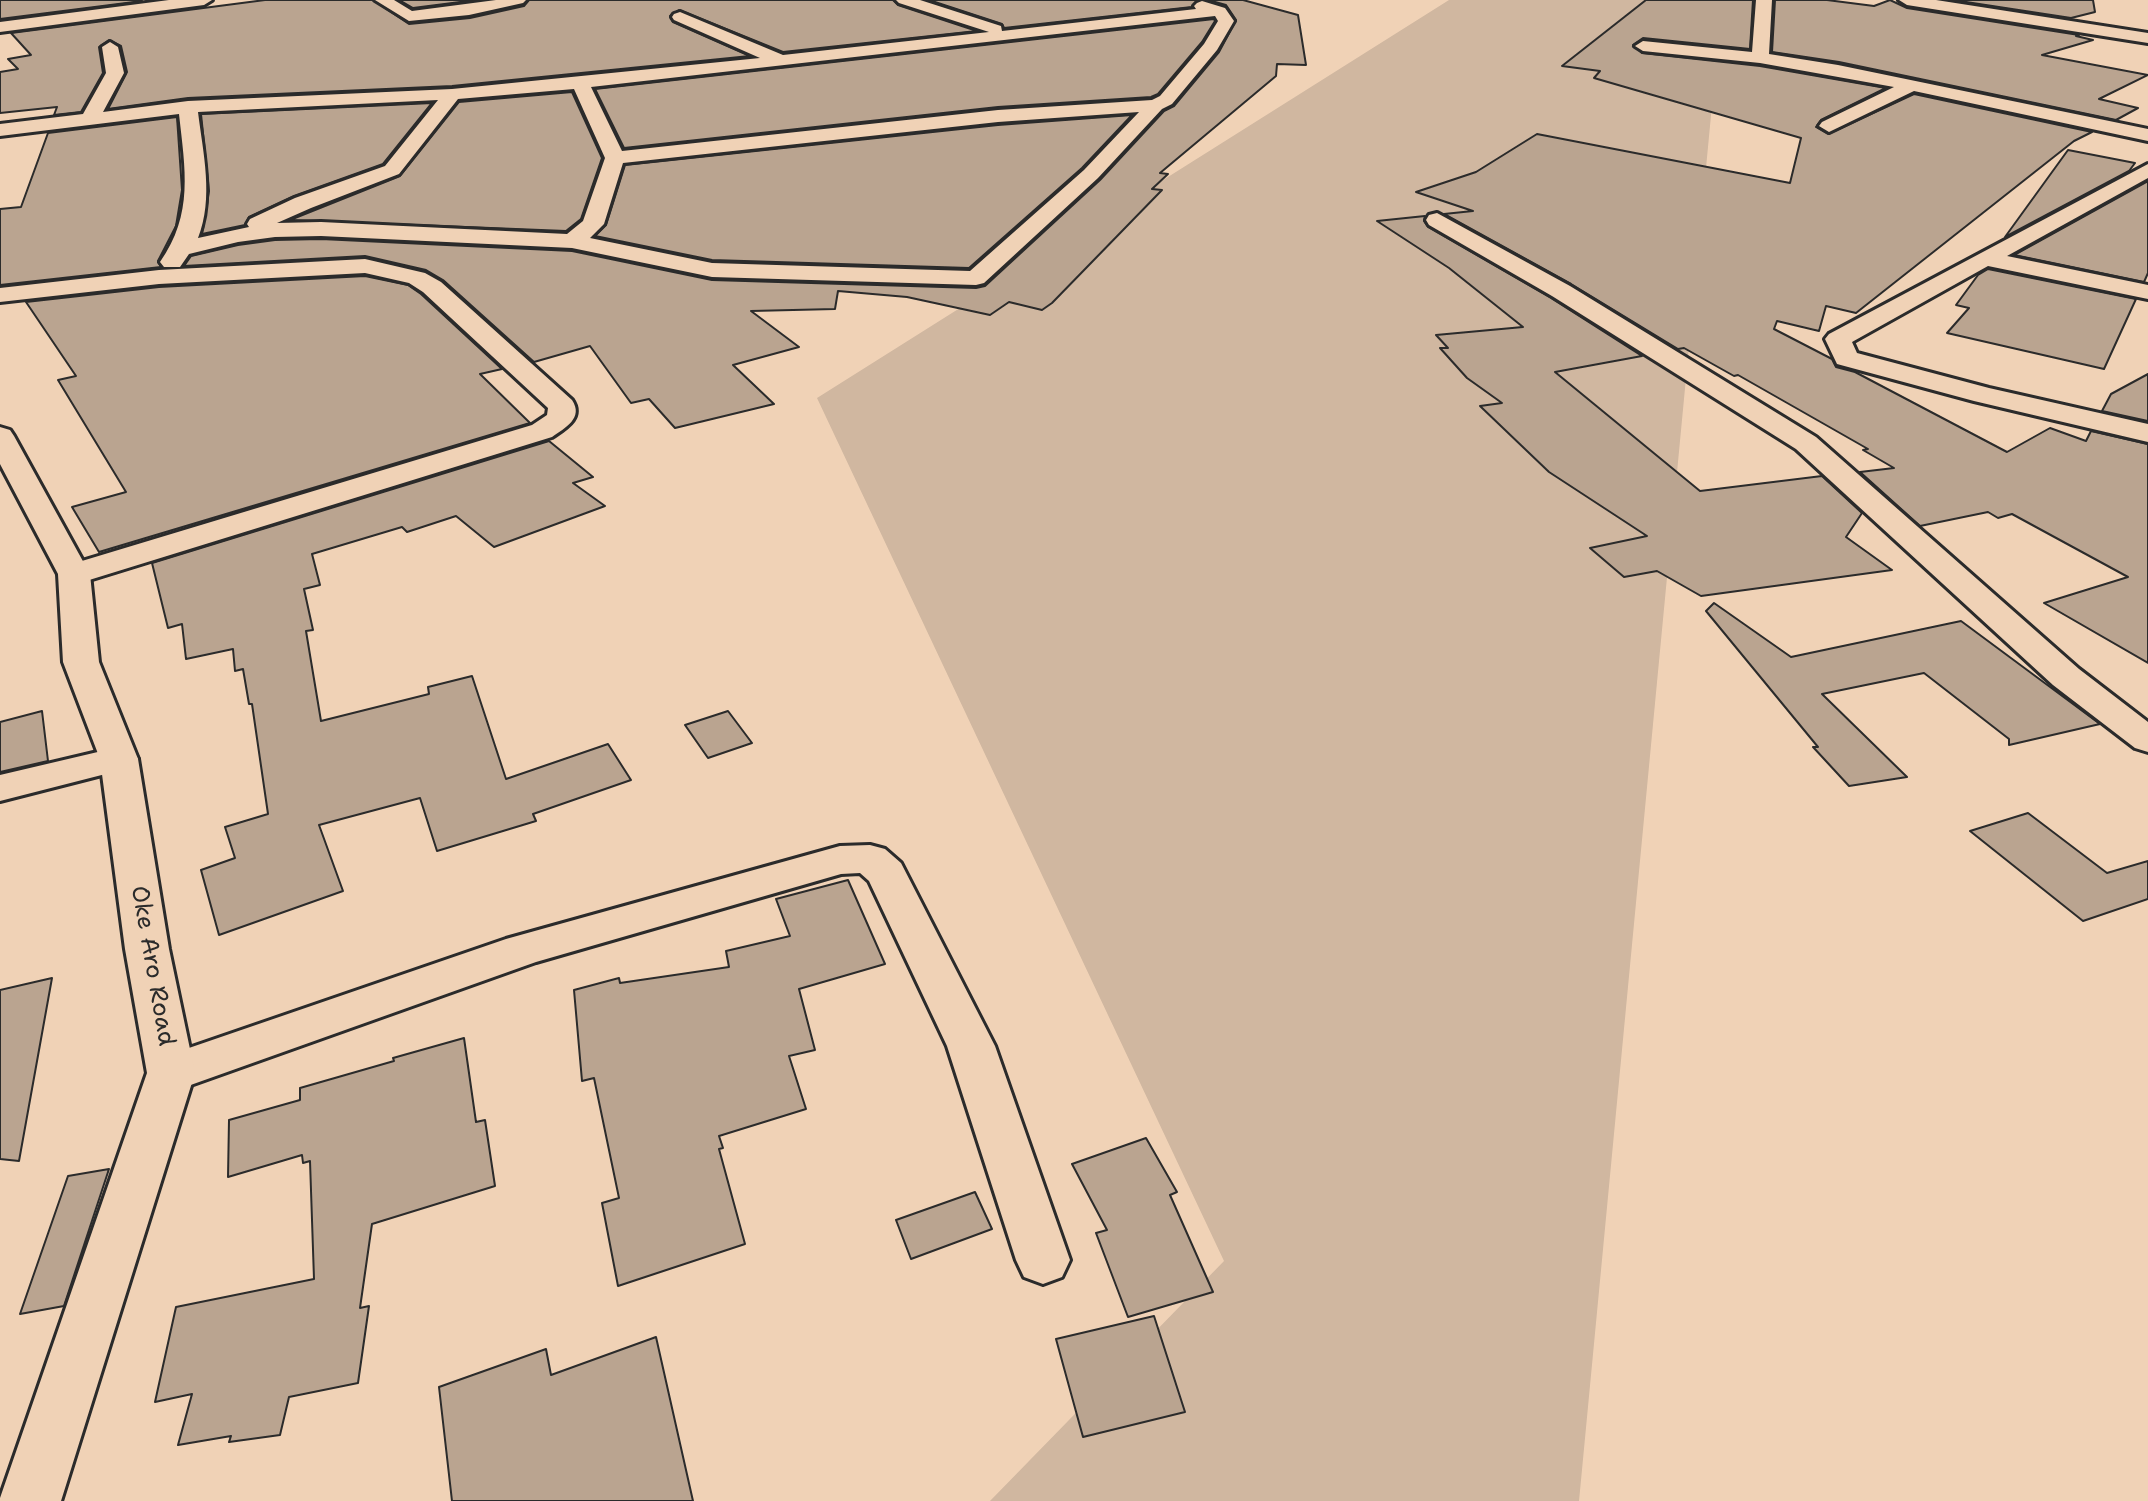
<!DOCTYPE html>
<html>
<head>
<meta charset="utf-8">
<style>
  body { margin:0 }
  canvas { display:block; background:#f0d2b6 }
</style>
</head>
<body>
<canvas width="2148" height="1501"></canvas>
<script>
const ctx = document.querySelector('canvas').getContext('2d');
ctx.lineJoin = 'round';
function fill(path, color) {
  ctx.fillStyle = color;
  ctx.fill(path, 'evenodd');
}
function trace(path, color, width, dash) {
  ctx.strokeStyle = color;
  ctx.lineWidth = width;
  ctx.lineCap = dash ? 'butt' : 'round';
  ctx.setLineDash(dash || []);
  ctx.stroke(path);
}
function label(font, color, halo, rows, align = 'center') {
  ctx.font = font + ' "Shantell Sans",sans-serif';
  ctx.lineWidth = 7;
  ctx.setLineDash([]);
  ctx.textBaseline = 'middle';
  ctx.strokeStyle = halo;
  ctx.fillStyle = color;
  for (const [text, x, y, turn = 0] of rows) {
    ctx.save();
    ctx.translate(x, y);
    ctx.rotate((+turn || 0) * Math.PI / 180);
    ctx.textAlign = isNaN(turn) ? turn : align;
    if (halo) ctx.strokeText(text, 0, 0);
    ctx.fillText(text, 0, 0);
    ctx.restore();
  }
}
const green = new Path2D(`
  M1449,0h273l-143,1501h-589l234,-240 -407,-863z`);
const building = new Path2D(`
  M0,0h141l1,1 -142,18z
  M265,0h108l36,24 61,-6 54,-12 5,-6h364l5,5 79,26 -194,21 -104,-42 -9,6 3,6 77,34 -298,30 -264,12 -80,11 19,-37 -6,-26 -12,-6 -10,7 4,26 -22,39 -27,3 3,-8 -57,6v-41l18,-3 -10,-10 23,-4 -20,-22z
  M399,0h77l-63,8z
  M929,0h268l-5,7 -188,21 -2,-4z
  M1208,0h35l55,15 8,50 -29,-1 -1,12 -116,97 8,1 -16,15 10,1 -110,113 -10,7 -33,-8 -19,13 -83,-18 -69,-6 -3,18 -84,2 48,36 -66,18 41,39 -99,24 -26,-29 -18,4 -41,-57 -56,16 -91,-82 -17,-10 -61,-14 -181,10 7,-10 47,-11 37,-5 46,-1 251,12 140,29 264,8 9,-2 115,-106 64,-69 10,-5 45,-54 17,-32 -10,-15z
  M1646,0h107l-3,49 -107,-11 -10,7 9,8 118,13 126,22 -65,32 -5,7 12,7 86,-40 178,38 -18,9 -218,172 -30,-7 -7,25 -42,-10 -3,8 58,30 4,8 19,5 152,80 43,-24 36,13 5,-10 57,13v219l-104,-60 84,-26 -116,-63 -14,4 -10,-6 -68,14 -60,-54 34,-4 -31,-18 5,-1 -130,-74 -4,1 -50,-28 -6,1 -107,-65 -127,-70 29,-3 -57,-19 60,-20 61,-38 253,49 11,-45 -207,-60 6,-7 -38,-5z
  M1775,0h52l47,6 16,-6 17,8 172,27 -3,1 17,4 -51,15 106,20 -49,24 39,9 -22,12 -277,-58 -67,-10z
  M1953,0h140l2,12 -24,6z
  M1214,19l1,2 -13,21 -44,52 -7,3 -153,10 -374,41 -29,-59z
  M572,92l30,66 -21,61 -15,12 -276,-11 110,-44 59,-74z
  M432,103l-49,61 -89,32 -45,21 -4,8 -43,9 7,-43 -8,-77z
  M1132,115l-50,53 -113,100 -257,-8 -117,-24 11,-11 19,-60 373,-40z
  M177,117l5,73 -6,36 -18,35 3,6 -161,18v-76l21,-2 27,-74z
  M2068,150l67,13 -6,8 -124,66z
  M2148,181v92l-4,9 -130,-27z
  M1425,216l-1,5 4,6 123,71 91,58 -87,16 145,119 122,-15 40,37 -16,24 46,33 -191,26 -44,-25 -33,6 -34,-29 57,-12 -98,-64 -69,-66 22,-3 -35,-25 -27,-30h8l-12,-13 87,-8 -74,-59 -72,-47z
  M1988,269l148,30 -32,70 -157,-36 22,-25 -13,-3 22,-30z
  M365,276l43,9 13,9 81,75 -22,5 50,49 -431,129 -27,-45 54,-15 -68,-112 18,-4 -50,-74 133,-15z
  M2148,374v47l-46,-10 9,-17z
  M549,441l44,36 -20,6 32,23 -111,41 -38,-31 -49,16 -5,-5 -90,27 8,31 -16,4 9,41 -7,1 15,90 108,-27 -1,-7 44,-11 34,103 102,-35 23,36 -98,34 3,7 -99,30 -17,-53 -101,27 24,66 -124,44 -18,-65 34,-12 -10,-31 43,-13 -16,-110h-3l-6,-35 -8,2 -2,-22 -47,10 -4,-35 -14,4 -16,-65z
  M1714,603l77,54 170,-36 139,103 -91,21v-6l-85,-66 -102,21 85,83 -58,9 -36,-39h5l-112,-136z
  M42,711l6,50 -48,11v-50z
  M728,711l24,32 -44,15 -23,-33z
  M2028,813l79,60 41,-12v38l-65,22 -113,-90z
  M848,880l37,84 -86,25 16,61 -26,6 17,53 -87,27 4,12 -4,1 26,95 -127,42 -16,-83 17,-5 -25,-120 -12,3 -8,-91 45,-12 1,5 109,-16 -3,-16 64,-15 -14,-37z
  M52,978l-33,183 -19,-2v-169z
  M464,1038l12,84 9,-2 10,66 -123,38 -12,84 9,-2 -11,77 -69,14 -9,38 -51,7 2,-6 -53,9 14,-51 -37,8 21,-95 138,-28 -4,-118 -7,2 -1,-8 -74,22 1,-57 71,-20v-12l94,-27 -1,-3z
  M1146,1138l31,54 -7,3 43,97 -85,25 -32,-84 11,-3 -35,-66z
  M109,1169l-45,137 -44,8 48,-138z
  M975,1192l17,37 -81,30 -15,-39z
  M1154,1316l31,96 -102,25 -27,-98z
  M656,1337l37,164h-241l-13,-114 107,-38 5,26z`);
const minor = new Path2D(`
  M169,0h43l-8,5 -204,27v-10z
  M375,0h19l18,11 84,-11h30l-3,3 -54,12 -60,6z
  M896,0h24l81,26 1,5 194,-22 -2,-3 3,-3 5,-2 23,7 9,13 -17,29 -45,54 -10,5 -64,69 -114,105 -8,2 -264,-8 -140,-29 -251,-12 -46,1 -37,5 -49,12 -9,13h-16l-4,-5c34,-48 25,-93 19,-148l-179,22v-12l83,-10 23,-41 -4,-26 8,-5 8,5 6,26 -21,39 85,-11 264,-12 308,-31 -86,-38 -2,-3 2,-3 6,-2 103,43 206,-23 -90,-29zM1215,16l3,5 -14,23 -44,52 -8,4 -154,10 -376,41 -31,-64zM574,89l31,69 -22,63 -16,13 -246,-12 -44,1 34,-15 88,-34 59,-75zM438,100l-53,66 -90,32 -45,21 -3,5 2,3 -51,11c16,-40 5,-85 0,-126zM1139,112l-55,58 -114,101 -258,-8 -122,-25 14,-14 19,-61 375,-41z
  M1756,0h16l-3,54 69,11 310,64v12l-234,-50 -85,41 -10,-6 3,-4 72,-35 -134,-24 -117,-12 -8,-5 8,-5 109,11z
  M1899,0h37l212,33v10l-241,-38z
  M2148,164v14l-141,78 141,29v14l-160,-33 -136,76 5,11 132,35 159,36v18l-174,-41 -137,-37 -12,-25 4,-5z
  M1437,213l133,73 246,151 263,232 69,53v30l-13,-4 -82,-63 -257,-236 -244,-153 -123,-71 -3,-5 3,-5z
  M365,259l60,14 16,9 131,118c12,18 -7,28 -20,37l-466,144 -12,3 -12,-3 -4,-7 4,-7 470,-142 15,-10 1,-7 -125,-116 -14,-9 -44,-10 -206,11 -159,18v-14l159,-18z
  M119,747l14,4 5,8 -5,8 -133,34v-26z
  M870,845l15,4 16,14 94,183 75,214 -8,17 -19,7 -19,-7 -8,-17 -69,-214 -78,-165 -9,-8 -19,1 -305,88 -365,130 -17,-6 -7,-13 7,-13 352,-121 334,-93z`);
const secondary = new Path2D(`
  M0,427l10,3 4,6 76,138 9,88 39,97 31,190 26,124 -134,428h-61v-3l147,-425 -22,-124 -25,-190 -37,-97 -5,-88 -58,-110z`);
const streetNames = [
  ["Oke Aro Road",152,966,80]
];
fill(green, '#d0b7a0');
fill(building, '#baa490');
trace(building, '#2b2b2b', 2);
trace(minor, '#2b2b2b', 6);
trace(secondary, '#2b2b2b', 6);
fill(minor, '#f0d2b6');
fill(secondary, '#f0d2b6');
label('24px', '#2b2b2b', '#f0d2b6', streetNames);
</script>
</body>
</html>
